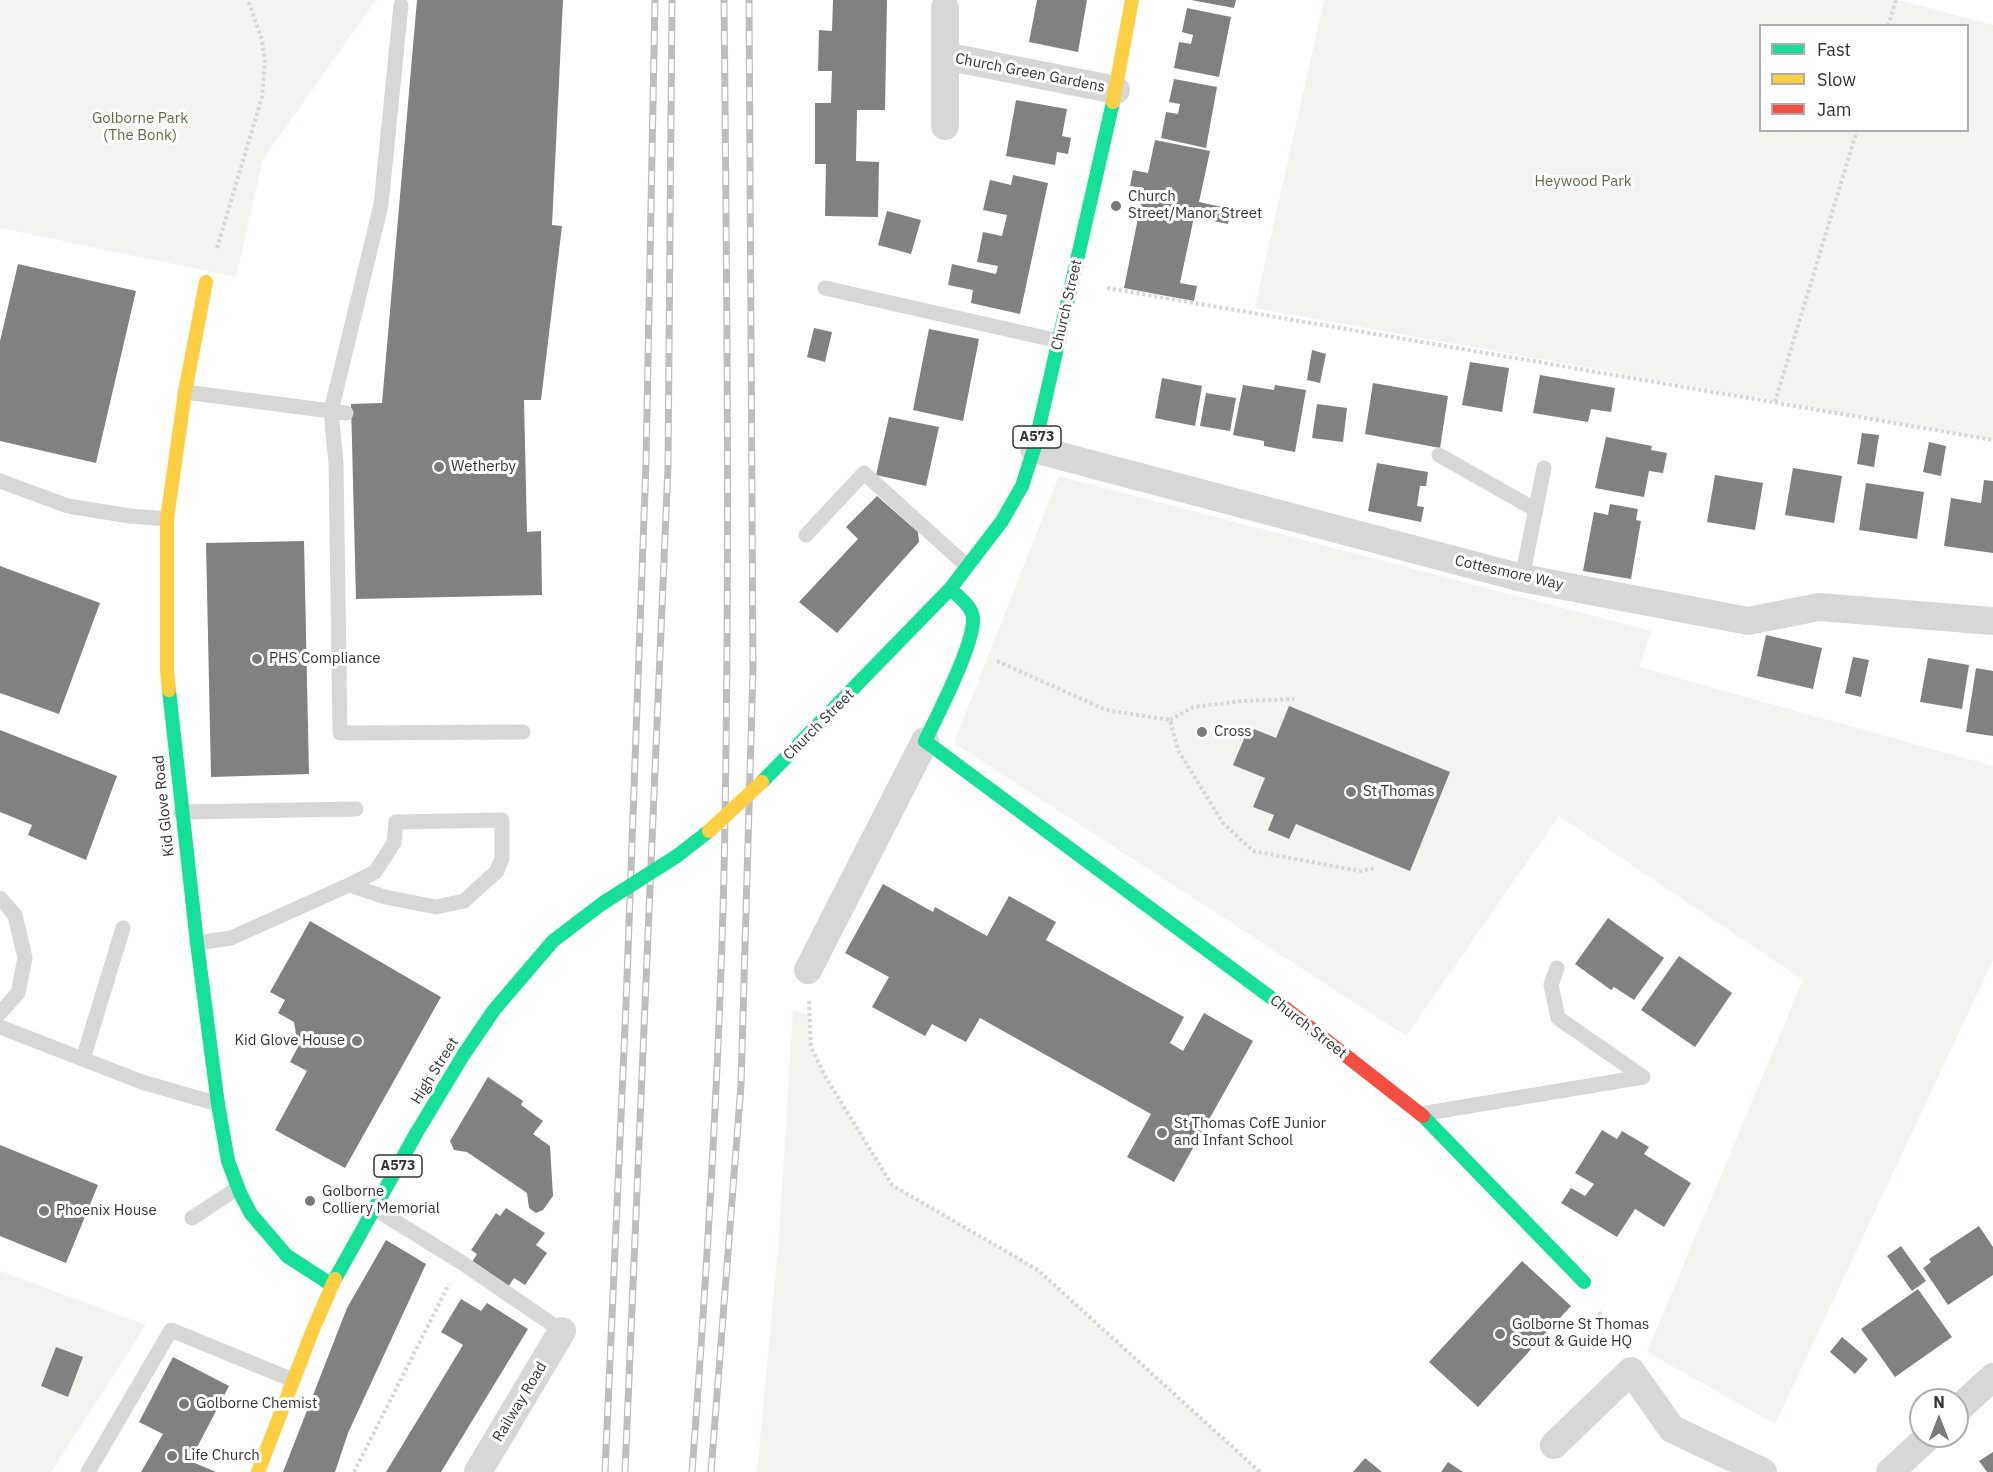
<!DOCTYPE html>
<html>
<head>
<meta charset="utf-8">
<style>
  body { margin:0 }
  #map { position:relative; width:1993px; height:1472px; overflow:hidden; background:#fff; font-family:"IBM Plex Sans",sans-serif }
  canvas { display:block }
  .legend { position:absolute; left:1759px; top:24px; width:210px; height:108px; box-sizing:border-box; background:#fff; border:2px solid #adadad; margin:0; padding:8px 10px; list-style:none; font-size:18px; color:#333 }
  .legend li { display:flex; align-items:center; gap:12px; height:30px }
  .legend b { width:30px; border:2px solid #adadad }
  .north { position:absolute; left:1909px; top:1388px; width:60px; height:60px; box-sizing:border-box; background:#fff; border:2px solid #adadad; border-radius:50%; rotate:0deg; font-size:16px; font-weight:700; line-height:24px; text-align:center; color:#333 }
  .north::after { content:''; display:block; margin:auto; width:21px; height:27px; background:#7a7a7a; clip-path:polygon(50% 0,100% 100%,50% 72%,0 100%) }
</style>
</head>
<body>
<div id="map">
<canvas width="1993" height="1472"></canvas>
<ul class="legend">
<li><b style="height:8px;background:#16e098"></b>Fast</li>
<li><b style="height:8px;background:#ffcf43"></b>Slow</li>
<li><b style="height:8px;background:#f24e42"></b>Jam</li>
</ul>
<div class="north">N</div>
</div>
<script>
const ctx = document.querySelector('canvas').getContext('2d');
ctx.lineJoin = 'round';
function fill(path, color) {
  ctx.fillStyle = color;
  ctx.fill(path, 'evenodd');
}
function trace(path, color, width, dash) {
  ctx.strokeStyle = color;
  ctx.lineWidth = width;
  ctx.lineCap = dash ? 'butt' : 'round';
  ctx.setLineDash(dash || []);
  ctx.stroke(path);
}
function label(font, color, halo, rows, align = 'center') {
  ctx.font = font + ' "IBM Plex Sans",sans-serif';
  ctx.lineWidth = 6;
  ctx.setLineDash([]);
  ctx.textBaseline = 'middle';
  ctx.strokeStyle = halo;
  ctx.fillStyle = color;
  for (const [text, x, y, turn = 0] of rows) {
    ctx.save();
    ctx.translate(x, y);
    ctx.rotate((+turn || 0) * Math.PI / 180);
    ctx.textAlign = isNaN(turn) ? turn : align;
    if (halo) ctx.strokeText(text, 0, 0);
    ctx.fillText(text, 0, 0);
    ctx.restore();
  }
}
const green = new Path2D(`
  M0,0h376l-113,159 -27,118 -236,-49z
  M1324,0h575l94,25v415l-738,-132zM1760,26h208v104h-208z
  M1059,476l592,155 -12,36 354,99v194l-218,464 -128,-72 156,-372 -244,-164 -153,220 -452,-293z
  M793,1010l16,5 2,32 14,29 67,109 146,85 222,202h-503l22,-233z
  M0,1271l146,54 -95,147h-51z`);
const building = new Path2D(`
  M417,0h146l-11,225 10,1 -21,174h-17l3,132 14,-1 1,64 -186,4 -5,-195 31,-1z
  M833,0h54l-2,110h-28l-1,51 23,1 -1,55 -53,-1 1,-52h-11v-61h16l1,-32h-14l1,-41 13,1z
  M1037,0h50l-9,52 -49,-10z
  M1191,0h45l-2,8z
  M1187,8l44,9 -12,60 -45,-9 5,-26 12,2 2,-9 -11,-3z
  M1174,79l43,8 -11,61 -45,-10 5,-26 12,2 2,-10 -11,-2z
  M1016,100l51,9 -5,27 9,2 -3,16 -11,-2 -2,13 -49,-9z
  M1155,140l55,11 -11,51 32,7 -3,15 -34,-7 -14,66 17,3 -3,15 -70,-13 20,-100 -14,-2 3,-16 15,3z
  M1013,175l35,8 -28,131 -49,-11 2,-13 -25,-5 4,-21 44,10 2,-8 -21,-4 6,-30 19,4 5,-21 -24,-5 7,-30 21,5z
  M887,211l34,9 -10,34 -33,-9z
  M18,264l118,27 -40,172 -96,-22v-100z
  M814,328l18,4 -7,30 -18,-5z
  M929,329l50,10 -16,82 -50,-11z
  M1312,350l14,4 -6,29 -13,-3z
  M1470,362l39,6 -7,44 -40,-7z
  M1540,375l75,13 -4,24 -20,-3 -3,13 -55,-9z
  M1162,378l40,8 -7,40 -40,-8z
  M1373,383l75,13 -8,52 -75,-14z
  M1243,385l31,5 1,-5 31,5 -11,62 -31,-6v-5l-31,-6z
  M1206,393l30,5 -6,33 -30,-5z
  M1317,404l30,4 -4,34 -31,-4z
  M889,417l50,10 -13,59 -50,-11z
  M1862,433l17,2 -5,32 -17,-3z
  M1606,437l46,9 -1,4 16,3 -4,20 -14,-2 -5,26 -49,-9z
  M1929,442l17,4 -5,30 -18,-4z
  M1377,463l51,9 -2,14h-6l-3,20 7,1 -3,15 -53,-11z
  M1793,468l49,8 -8,47 -49,-8z
  M1715,475l48,8 -8,47 -48,-8z
  M1984,480l9,1v72l-49,-7 7,-48 30,5z
  M1866,483l58,9 -7,47 -58,-9z
  M877,496l41,36 1,10 -82,91 -38,-31 59,-63 -12,-12z
  M1610,504l28,5 -2,11 5,1 -10,58 -48,-8 11,-59 14,3z
  M304,541l5,233 -98,3 -5,-234z
  M0,566l100,37 -41,111 -59,-21z
  M1766,635l56,13 -9,41 -56,-13z
  M1853,657l16,3 -8,37 -16,-4z
  M1928,658l41,7 -7,44 -42,-7z
  M1976,668l17,3v65l-27,-4z
  M1289,706l161,66 -40,99 -114,-47 -7,15 -21,-9 6,-15 -21,-8 12,-29 -32,-13 16,-38 27,11z
  M0,730l117,46 -31,84 -58,-25 4,-10 -32,-13z
  M883,884l50,28 2,-5 52,29 22,-40 47,26 -10,18 138,77 -14,26 13,8 21,-38 49,28 -79,141 -47,-25 24,-43 -171,-96 -14,24 -34,-18 -7,12 -53,-29 17,-30 -44,-24z
  M1608,918l56,40 -30,42 -20,-13 -3,3 -36,-26z
  M310,921l131,76 -96,171 -70,-38 32,-59 -17,-9 8,-15 -4,-25 -16,-9 7,-13 -15,-8z
  M1679,956l53,37 -37,54 -54,-37z
  M488,1077l35,24 -2,4 22,16 -10,13 17,12 3,50 -10,14 -7,3 -7,-5 -2,-15 -60,-41 -13,-2 -4,-9z
  M1602,1130l15,9 5,-8 27,16 -5,7 47,29 -27,44 -29,-18 -18,28 -56,-34 10,-15 14,8 9,-12 -19,-11z
  M0,1145l98,40 -32,78 -66,-27z
  M506,1208l39,25 -9,12 11,8 -22,32 -11,-7 -6,9 -36,-25 5,-8 -6,-4 25,-37 4,3z
  M1979,1226l14,21v28l-45,30 -25,-37 8,-6 -2,-3z
  M386,1240l40,24 -78,169 -13,39h-52l64,-164z
  M1901,1246l25,35 -14,10 -25,-35z
  M1522,1261l49,45 -93,101 -49,-45z
  M1918,1289l34,48 -57,40 -34,-48z
  M461,1299l20,12 6,-8 41,26 -87,143h-55l77,-127 -22,-13z
  M1842,1337l26,22 -13,15 -25,-22z
  M56,1347l27,10 -15,40 -27,-11z
  M173,1357l56,29 -39,75 26,11h-75l22,-38 -24,-12z
  M1993,1452v20h-6l-8,-11z
  M1365,1458l17,14h-29z
  M1448,1462l15,10h-22z`);
const path = new Path2D(`
  M1888,26l8,-26
  M217,248l45,-151 3,-36 -3,-21 -14,-40
  M1107,288l886,152
  M1775,402l82,-272
  M997,661l109,49 64,10 8,30 45,73 30,28 107,20 15,-3
  M1170,720l23,-13 49,-6 52,-2
  M809,1001l2,46 14,29 67,109 146,85 222,202
  M1599,1312l16,30
  M354,1472l95,-188`);
const lane = new Path2D(`
  M401,5l-20,200 -50,206 5,52 4,270 183,-1
  M825,288l234,53
  M185,392l161,21
  M1439,455l97,55
  M0,481l68,25 62,10 37,3
  M806,535l58,-62 103,93
  M1522,578l22,-110
  M181,812l175,-3
  M0,898l15,17 10,43 -7,35 -18,20
  M197,943l34,-5 118,-53 26,-13 19,-29 2,-21 106,-2v38l-5,13 -33,30 -28,6 -51,-10 -36,-12
  M0,1027l142,55 76,22
  M83,1059l40,-131
  M1421,1114l222,-37 -85,-59 -7,-33 6,-17
  M375,1209l86,53 101,69
  M192,1218l46,-30
  M88,1472l83,-142 122,50`);
const street = new Path2D(`
  M945,8v118
  M945,56l171,34
  M1034,449l488,129 226,43 71,-14 174,14
  M808,970l117,-229
  M1957,1410l36,-33
  M1554,1445l77,-74 41,58 91,43
  M478,1472l84,-141
  M1890,1472l39,-36`);
const fast = new Path2D(`
  M950,589c9,8 22,17 23,29 2,25 -36,98 -48,123l360,267
  M169,690l28,253 21,161 10,57 12,32 11,21 36,42 45,29
  M762,782l188,-193 52,-68 20,-35 12,-37 79,-347
  M677,856l32,-25
  M1423,1116l161,166
  M335,1279l82,-147 47,-78 30,-44 59,-69 50,-38`);
const slow = new Path2D(`
  M1113,102l19,-102
  M169,690l-2,-19v-152l18,-127 21,-110
  M258,1472l56,-145 21,-48`);
const jam = new Path2D(`
  M1285,1008l138,108`);
const rail = new Path2D(`
  M605,1472l21,-467 20,-542 9,-463
  M625,1472l43,-1005 4,-467
  M692,1472c15,-199 27,-399 32,-599 6,-291 3,-582 0,-873
  M711,1472l30,-387 12,-416 -4,-669`);
const fastBridge = new Path2D(`
  M603,903l74,-47`);
const slowBridge = new Path2D(`
  M709,831l53,-49`);
const markers = [
  [1116,206,6,"#7a7a7a"],
  [439,467,6,"#7a7a7a"],
  [257,659,6,"#7a7a7a"],
  [1202,732,6,"#7a7a7a"],
  [1351,792,6,"#7a7a7a"],
  [357,1041,6,"#7a7a7a"],
  [1162,1133,6,"#7a7a7a"],
  [310,1201,6,"#7a7a7a"],
  [44,1211,6,"#7a7a7a"],
  [1500,1334,6,"#7a7a7a"],
  [184,1404,6,"#7a7a7a"],
  [172,1456,6,"#7a7a7a"]
];
const shields = [
  [1037,437,48],
  [398,1166,48]
];
const shieldNames = [
  ["A573",1037,437],
  ["A573",398,1166]
];
const streetNames = [
  ["Church Green Gardens",1030,73,11],
  ["Church Street",1067,305,-77],
  ["Cottesmore Way",1509,573,13],
  ["Church Street",819,725,-45],
  ["Kid Glove Road",164,806,-96],
  ["Church Street",1308,1027,38],
  ["High Street",435,1071,-58],
  ["Railway Road",520,1402,-59]
];
const parkNames = [
  ["Golborne Park",140,119],
  ["(The Bonk)",140,136],
  ["Heywood Park",1583,182]
];
const poiNames = [
  ["Church",1128,197],
  ["Street/Manor Street",1128,214],
  ["Wetherby",451,467],
  ["PHS Compliance",269,659],
  ["Cross",1214,732],
  ["St Thomas",1363,792],
  ["Kid Glove House",345,1041,"right"],
  ["St Thomas CofE Junior",1174,1124],
  ["and Infant School",1174,1141],
  ["Golborne",322,1192],
  ["Colliery Memorial",322,1209],
  ["Phoenix House",56,1211],
  ["Golborne St Thomas",1512,1325],
  ["Scout & Guide HQ",1512,1342],
  ["Golborne Chemist",196,1404],
  ["Life Church",184,1456]
];
fill(green, '#f1f5ed');
fill(building, '#818181');
trace(path, '#d6d6d6', 4, [3, 3]);
trace(lane, '#d7d7d7', 15);
trace(street, '#d7d7d7', 28);
trace(fast, '#16e098', 14);
trace(slow, '#ffcf43', 14);
trace(jam, '#f24e42', 14);
trace(rail, '#bebebe', 7);
trace(rail, '#fff', 4.5, [14]);
trace(fastBridge, '#16e098', 14);
trace(slowBridge, '#ffcf43', 14);
for (const [x, y, r, color] of markers) {
  const dot = new Path2D();
  dot.arc(x, y, r, 0, 2 * Math.PI);
  ctx.fillStyle = color;
  ctx.fill(dot);
  trace(dot, '#fff', 2);
}
for (const [x, y, w] of shields) {
  const box = new Path2D();
  box.roundRect(x - w / 2, y - 11, w, 22, 4.5);
  ctx.fillStyle = '#fff';
  ctx.fill(box);
  trace(box, '#333', 1.5);
}
label('bold 14px', '#333', null, shieldNames);
label('15px', '#333', '#fff', streetNames);
label('15px', '#56703f', '#fff', parkNames);
label('15px', '#333', '#fff', poiNames, 'left');
</script>
</body>
</html>
